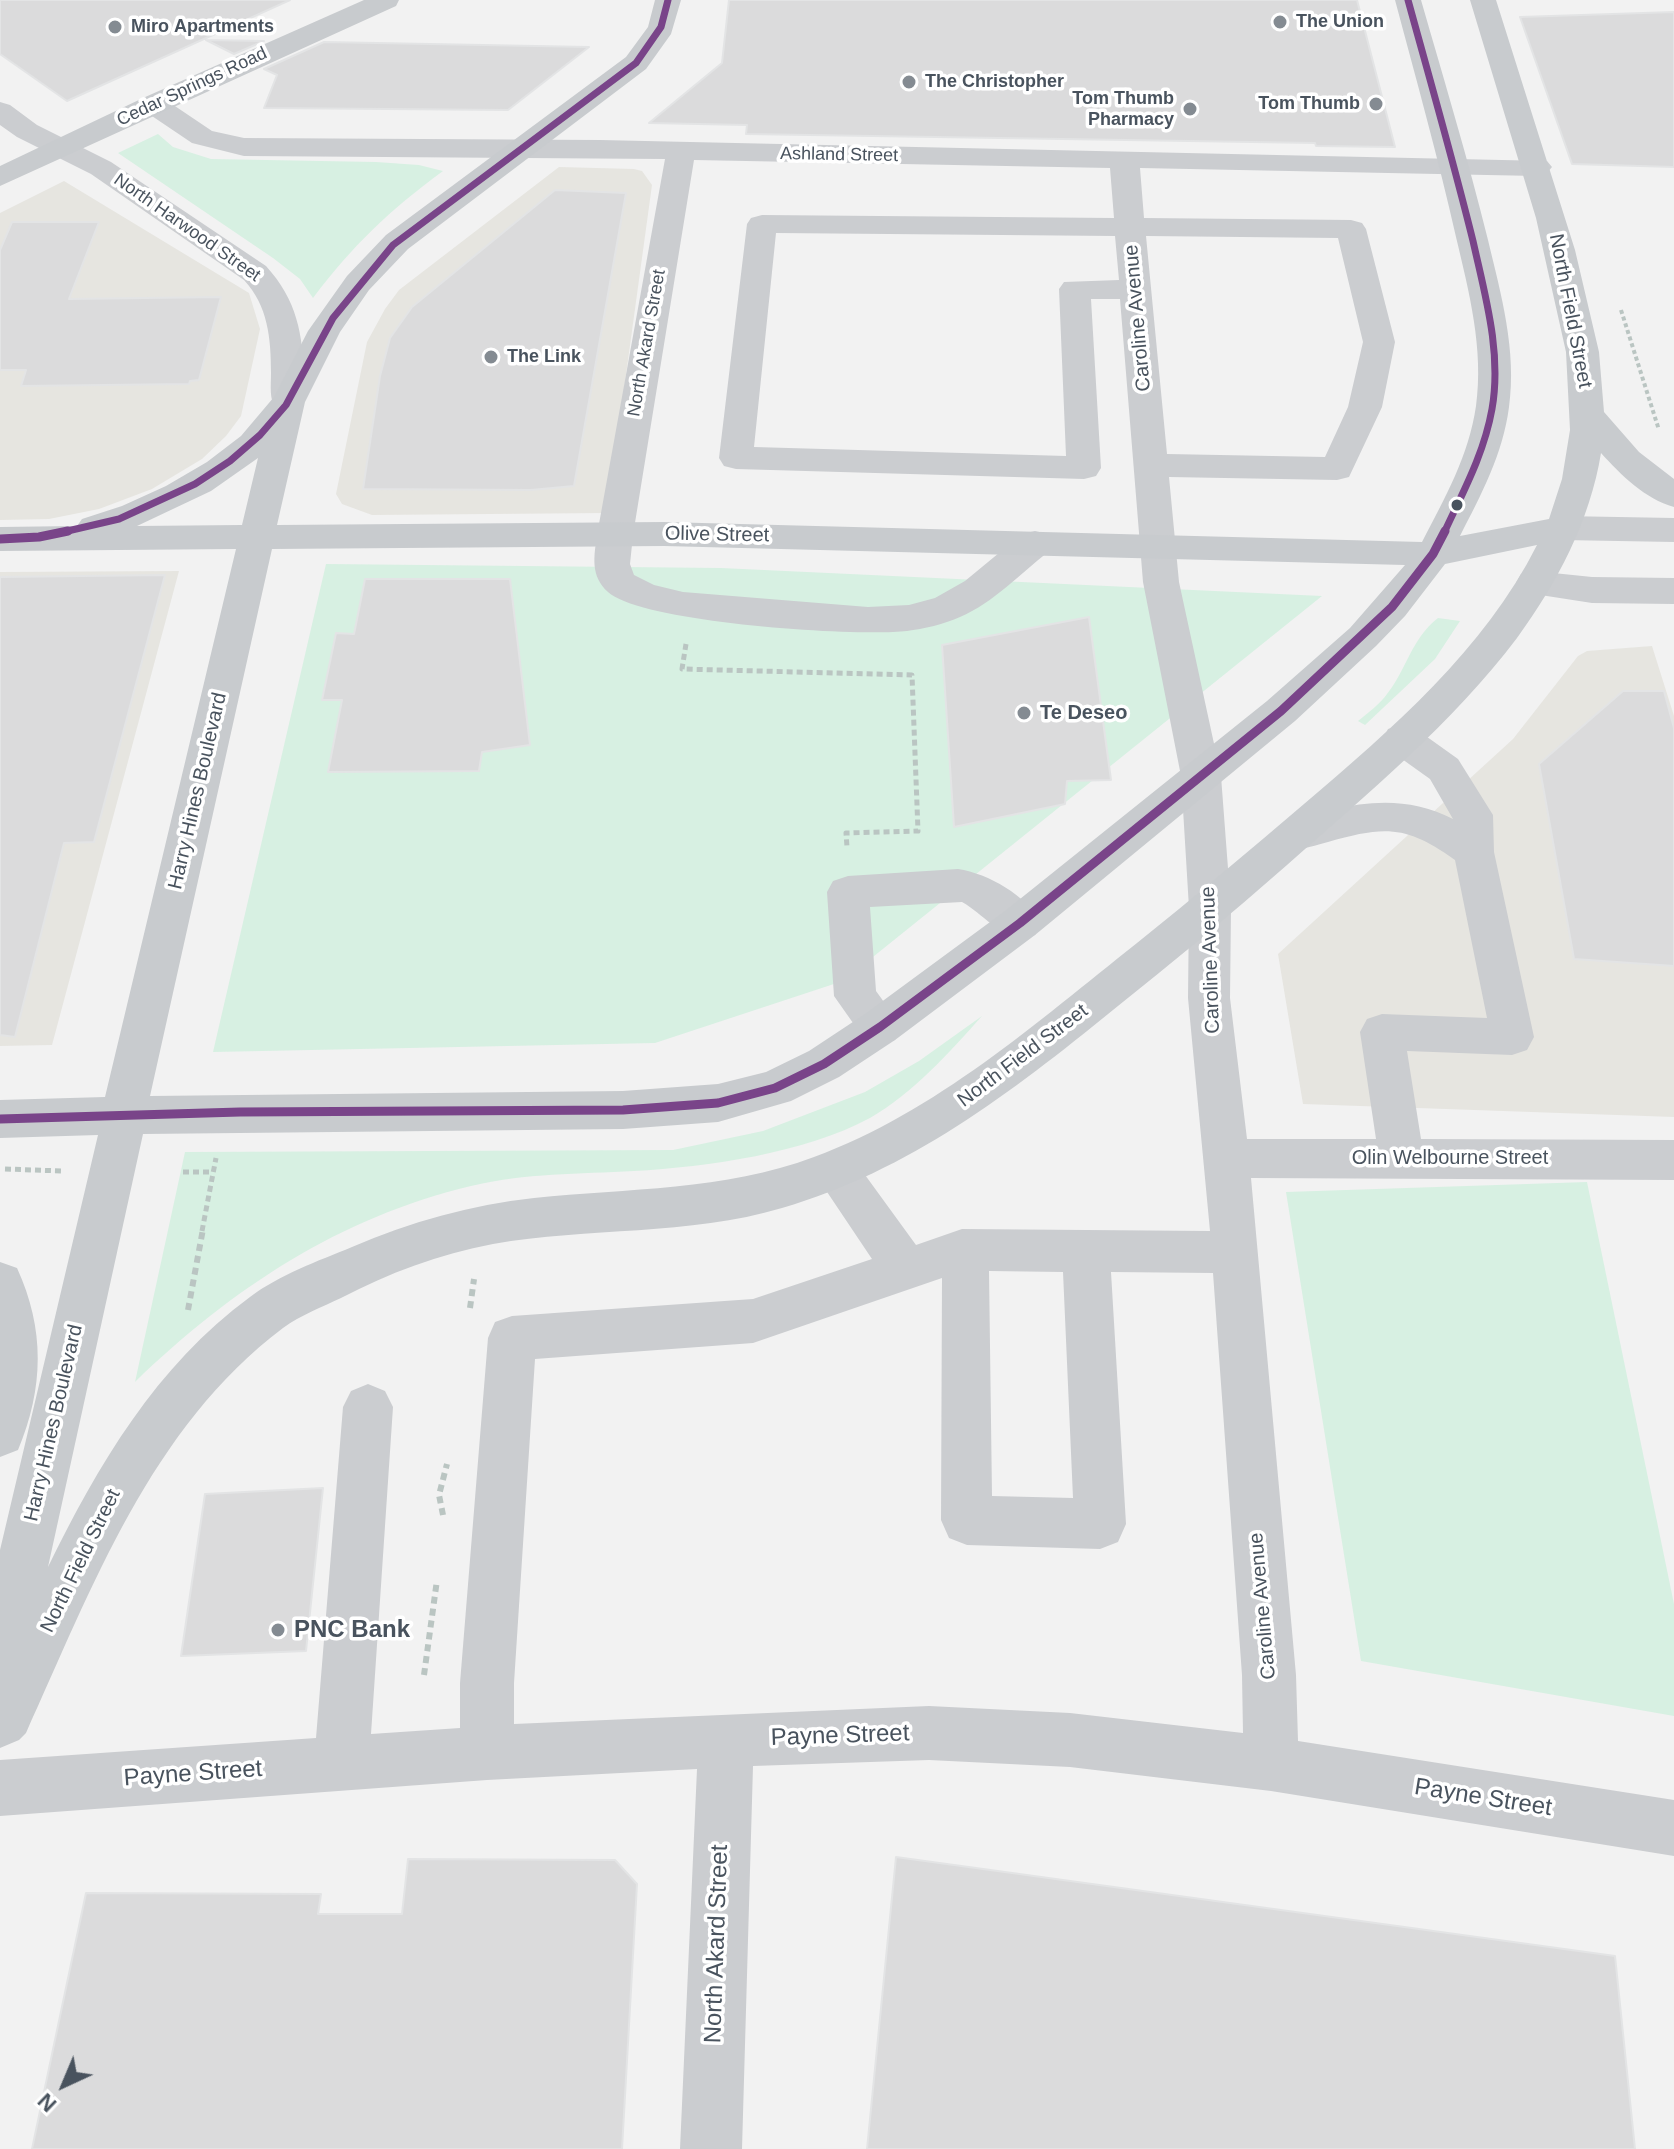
<!DOCTYPE html>
<html>
<head>
<meta charset="utf-8">
<style>
  body { margin:0 }
  #map { position:relative; width:1674px; height:2149px; overflow:hidden; background:#f2f2f2; font-family:Arial,sans-serif }
  canvas { display:block }
  .north { position:absolute; left:24px; top:2045px; width:80px; height:80px; -webkit-text-stroke:6px #fff; paint-order:stroke; rotate:224deg; font-size:22px; font-weight:700; line-height:32px; text-align:center; color:#49535e }
  .north::after { content:''; display:block; margin:auto; width:28px; height:36px; background:#49535e; clip-path:polygon(50% 0,100% 100%,50% 72%,0 100%) }
</style>
</head>
<body>
<div id="map">
<canvas width="1674" height="2149"></canvas>
<div class="north">N</div>
</div>
<script>
const ctx = document.querySelector('canvas').getContext('2d');
ctx.lineJoin = 'round';
function fill(path, color) {
  ctx.fillStyle = color;
  ctx.fill(path, 'evenodd');
}
function trace(path, color, width, dash) {
  ctx.strokeStyle = color;
  ctx.lineWidth = width;
  ctx.lineCap = dash ? 'butt' : 'round';
  ctx.setLineDash(dash || []);
  ctx.stroke(path);
}
function label(font, color, halo, rows, align = 'center') {
  ctx.font = font + ' Arial,sans-serif';
  ctx.lineWidth = 7;
  ctx.setLineDash([]);
  ctx.textBaseline = 'middle';
  ctx.strokeStyle = halo;
  ctx.fillStyle = color;
  for (const [text, x, y, turn = 0] of rows) {
    ctx.save();
    ctx.translate(x, y);
    ctx.rotate((+turn || 0) * Math.PI / 180);
    ctx.textAlign = isNaN(turn) ? turn : align;
    if (halo) ctx.strokeText(text, 0, 0);
    ctx.fillText(text, 0, 0);
    ctx.restore();
  }
}
const commercial = new Path2D(`
  M559,167l75,2 8,2 10,14 -45,328 -235,2 -30,-11 -6,-10 31,-152 18,-33 14,-19z
  M64,181l185,112 11,36 -19,87 -15,20 -24,23 -50,30 -53,20 -50,10 -49,1v-307z
  M179,571l-127,474 -52,1v-474z
  M1652,646l22,70v401l-371,-13 -25,-150 235,-215 65,-83 9,-5z`);
const green = new Path2D(`
  M158,134l15,13 38,12 165,3 43,3 24,6c-53,39 -90,74 -130,127l-13,-19 -27,-21 -155,-105z
  M326,564l395,4 601,28 -479,385 -188,62 -442,9z
  M1438,618l22,3 -25,38 -70,66 -7,-4c10,-8 22,-17 29,-27 20,-25 24,-55 51,-76z
  M982,1016c-32,36 -70,78 -112,102 -65,35 -162,49 -236,53 -55,3 -108,2 -163,15 -131,31 -240,103 -336,196l50,-230 488,-2 90,-19 102,-39 54,-31z
  M1587,1182l87,422v112l-313,-55 -75,-469z`);
const building = new Path2D(`
  M0,0h290l-223,101 -67,-47z
  M729,0h628l38,147 -79,-1 -1,-3 -569,-9 1,-9 -98,-2 73,-60z
  M1674,12v155l-102,-3 -52,-147z
  M206,40l58,1 -30,13z
  M324,42l265,5 -81,63 -244,-2 13,-33 -13,-6z
  M555,190l71,3 -52,293 -43,4 -168,-1 17,-113 10,-38 22,-31z
  M12,222h87l-30,77 152,-2 -22,83 -9,1 -1,3 -168,2 5,-16h-26v-120z
  M165,575l-71,267 -30,1 -49,194 -15,-2v-458z
  M365,579h145l20,166 -48,7 -3,19 -151,1 14,-72h-20l14,-67 18,1z
  M1089,617l22,163 -44,1 -2,23 -111,23 -12,-182z
  M1623,691h41l10,37v238l-100,-7 -35,-195z
  M323,1488l-17,163 -125,5 24,-162z
  M896,1857l719,99 20,193h-768z
  M408,1859l207,1 22,24 -15,265h-590l54,-256 235,1 -3,20h84z`);
const pathFar2 = new Path2D(`
  M1621,310l38,120`);
const pathFar1 = new Path2D(`
  M686,644l-4,25 230,6 6,156 -72,2 1,14
  M5,1169l58,2
  M183,1172h30
  M202,1231l14,-73`);
const path = new Path2D(`
  M470,1308l4,-29
  M188,1310l15,-81
  M443,1515l-4,-20 8,-31
  M424,1675l13,-95`);
const minor = new Path2D(`
  M153,95l10,3 49,33 32,7 356,2 947,21 5,6 -5,6 -10,3 -397,-8 4,50 207,2 11,3 4,6 29,113 -13,65 -33,70 -12,3 -168,-3 10,105 42,194 10,132 -1,90 17,141h129l-16,-107 7,-13 15,-5 105,4 -32,-158c-49,-35 -70,-34 -127,-18 -18,5 -31,10 -48,5l-6,-11 6,-11c59,-19 115,-36 173,-6l-23,-40 -42,-30 -5,-10 5,-10 14,-4 14,4 42,30 35,56 1,37 40,185 -7,13 -15,5 -105,-4 14,88 253,1v40l-423,-2 45,497 2,66 376,59v56l-403,-65 -201,-24 -141,-7 -176,6 -11,383h-62l17,-380 -210,11 -487,36v-56l316,-22 27,-331 8,-16 17,-7 17,7 8,16 -22,327 89,-6v-45l28,-345 7,-16 17,-6 241,-17 119,-40 -59,-88 7,-14 16,-6 16,6 64,88 46,-16 248,2 -22,-233 1,-90 -8,-132 -38,-194 -23,-283h-29l10,169 -5,8 -12,3 -348,-10 -12,-3 -5,-8 28,-234 4,-6 11,-3 352,3 -4,-50 -416,-8 -61,375 -3,29 4,11 20,10 29,7 185,15 41,-2 26,-7 30,-17 57,-47 13,-3 13,3 5,9 -5,9c-28,22 -55,51 -88,65 -15,7 -37,12 -53,14 -50,6 -265,-8 -299,-39 -18,-16 -14,-36 -11,-57l68,-376 -421,-3 -52,-13 -49,-33 -4,-6 4,-6zM776,233l339,3 4,44 -55,2 -5,7 7,167 -312,-9zM1146,236l192,2 25,104 -15,65 -23,50 -158,-3zM989,1271l74,1 10,226 -81,-2zM1111,1272l102,1 29,402 1,58 -173,-20 -141,-7 -415,18v-41l21,-324 218,-16 189,-65 -1,242 8,18 18,7 133,4 18,-7 8,-18z
  M0,102l10,3 27,20 74,37 155,104c31,34 37,68 38,113 0,11 2,21 -4,30l-12,4 -12,-4c-7,-10 -5,-23 -5,-36 0,-35 -3,-67 -27,-93l-153,-106 -74,-37 -17,-12z
  M1562,516l112,2v24l-112,-2 -12,-4 -6,-8 6,-8z
  M1534,571l58,6 82,1v26l-82,-1 -71,-11 -5,-9 5,-9z
  M958,869c31,5 68,26 83,54l-6,12c-31,10 -48,-19 -73,-33l-92,5 6,84 26,36 -7,13 -15,5 -15,-5 -31,-44 -7,-104 6,-11 15,-5z`);
const major = new Path2D(`
  M364,0h35l-3,6 -396,180v-20l143,-68z
  M655,0h26l-10,34 -25,35 -238,180 -39,41 -29,42 -35,70 -28,123 387,-3 758,20c23,-44 47,-87 54,-136 8,-57 -7,-114 -20,-169 -18,-80 -40,-158 -61,-237h26c23,80 47,159 67,240 13,54 29,111 21,167 -6,47 -28,88 -49,129l89,-17 13,-40 8,-49 -4,-78 -30,-134 -66,-218h26l79,250 24,102 5,60 35,40 35,27v28c-29,-8 -53,-32 -73,-54 -11,68 -44,130 -84,185 -65,86 -150,156 -230,227 -57,50 -115,98 -174,145 -102,83 -204,161 -331,198 -94,28 -193,19 -289,36 -54,10 -104,29 -152,54 -19,9 -40,17 -58,30 -132,99 -191,260 -257,405l-7,7 -19,8v-198l98,-415 -98,3v-38l105,-3 131,-548 -236,2v-24l77,-1 5,-7 40,-13 44,-20 41,-24 34,-26 33,-39 34,-66 39,-55 39,-41 240,-178 22,-30zM258,458l-16,67 -105,1 74,-35zM1537,545c-53,105 -145,184 -233,259 -55,47 -111,94 -167,139 -101,80 -201,169 -323,214 -90,34 -186,31 -280,41 -63,7 -124,24 -182,49 -34,14 -73,28 -102,50 -94,69 -152,168 -202,270l95,-433 480,-5 95,-7 73,-21 48,-24 56,-37 140,-105 260,-214 81,-75 29,-30 40,-52zM664,546l741,19 -55,63 -83,73 -262,210 -140,103 -56,37 -43,21 -48,12 -95,7 -473,5 122,-547z
  M0,1262l17,6c28,61 27,120 1,182l-18,7z`);
const bus1Far1 = new Path2D(`
  M1408,0c22,80 45,160 65,241 12,54 29,112 19,168 -8,45 -29,83 -48,124
  M59,533l60,-14 76,-35 35,-23 30,-26 26,-30 47,-87 60,-73 243,-182 25,-36 7,-27`);
const bus1 = new Path2D(`
  M0,539l39,-2 29,-6
  M0,1119l240,-7 383,-2 95,-7 57,-15 49,-24 56,-37 140,-104 261,-212 111,-104 41,-53 12,-23`);
const markers = [
  [1280,22,8,"#848b92"],
  [115,27,8,"#848b92"],
  [909,82,8,"#848b92"],
  [1376,104,8,"#848b92"],
  [1190,109,8,"#848b92"],
  [491,357,8,"#848b92"],
  [1457,505,7,"#49535e"],
  [1024,713,8,"#848b92"],
  [278,1630,8,"#848b92"]
];
const farPoinames = [
  ["The Union",1296,22],
  ["Miro Apartments",131,27],
  ["The Christopher",925,82],
  ["Tom Thumb",1174,99,"right"],
  ["Pharmacy",1174,120,"right"],
  ["Tom Thumb",1360,104,"right"],
  ["The Link",507,357]
];
const farStreetnames = [
  ["Cedar Springs Road",192,87,-25],
  ["Ashland Street",839,155,1],
  ["North Harwood Street",187,228,35],
  ["North Akard Street",647,343,-80]
];
const streetNames = [
  ["North Field Street",1570,311,79],
  ["Caroline Avenue",1138,318,-95],
  ["Olive Street",717,535,1],
  ["Harry Hines Boulevard",198,791,-77],
  ["Caroline Avenue",1211,960,-92],
  ["North Field Street",1023,1056,-37],
  ["Olin Welbourne Street",1450,1158],
  ["Harry Hines Boulevard",54,1423,-77],
  ["North Field Street",81,1561,-64],
  ["Caroline Avenue",1263,1606,-95]
];
const poiNames = [
  ["Te Deseo",1040,713]
];
const nearPoinames = [
  ["PNC Bank",294,1630]
];
const nearStreetnames = [
  ["Payne Street",840,1736,-2],
  ["Payne Street",193,1774,-4],
  ["Payne Street",1483,1798,9],
  ["North Akard Street",717,1944,-88]
];
fill(commercial, '#e6e5e0');
fill(green, '#d7f0e2');
fill(building, '#dbdbdc');
trace(building, '#e3e4e5', 2);
trace(pathFar2, '#bac5c2', 4, [4, 3]);
trace(pathFar1, '#bac5c2', 5, [6, 4]);
trace(path, '#bac5c2', 6, [7, 5]);
fill(minor, '#cbcdd0');
fill(major, '#c8cbce');
trace(bus1Far1, '#794489', 7);
trace(bus1, '#794489', 9);
for (const [x, y, r, color] of markers) {
  const dot = new Path2D();
  dot.arc(x, y, r, 0, 2 * Math.PI);
  ctx.fillStyle = color;
  ctx.fill(dot);
  trace(dot, '#fff', 3);
}
label('bold 18px', '#49535e', '#fff', farPoinames, 'left');
label('18px', '#49535e', '#fff', farStreetnames);
label('20px', '#49535e', '#fff', streetNames);
label('bold 20px', '#49535e', '#fff', poiNames, 'left');
label('bold 24px', '#49535e', '#fff', nearPoinames, 'left');
label('24px', '#49535e', '#fff', nearStreetnames);
</script>
</body>
</html>
